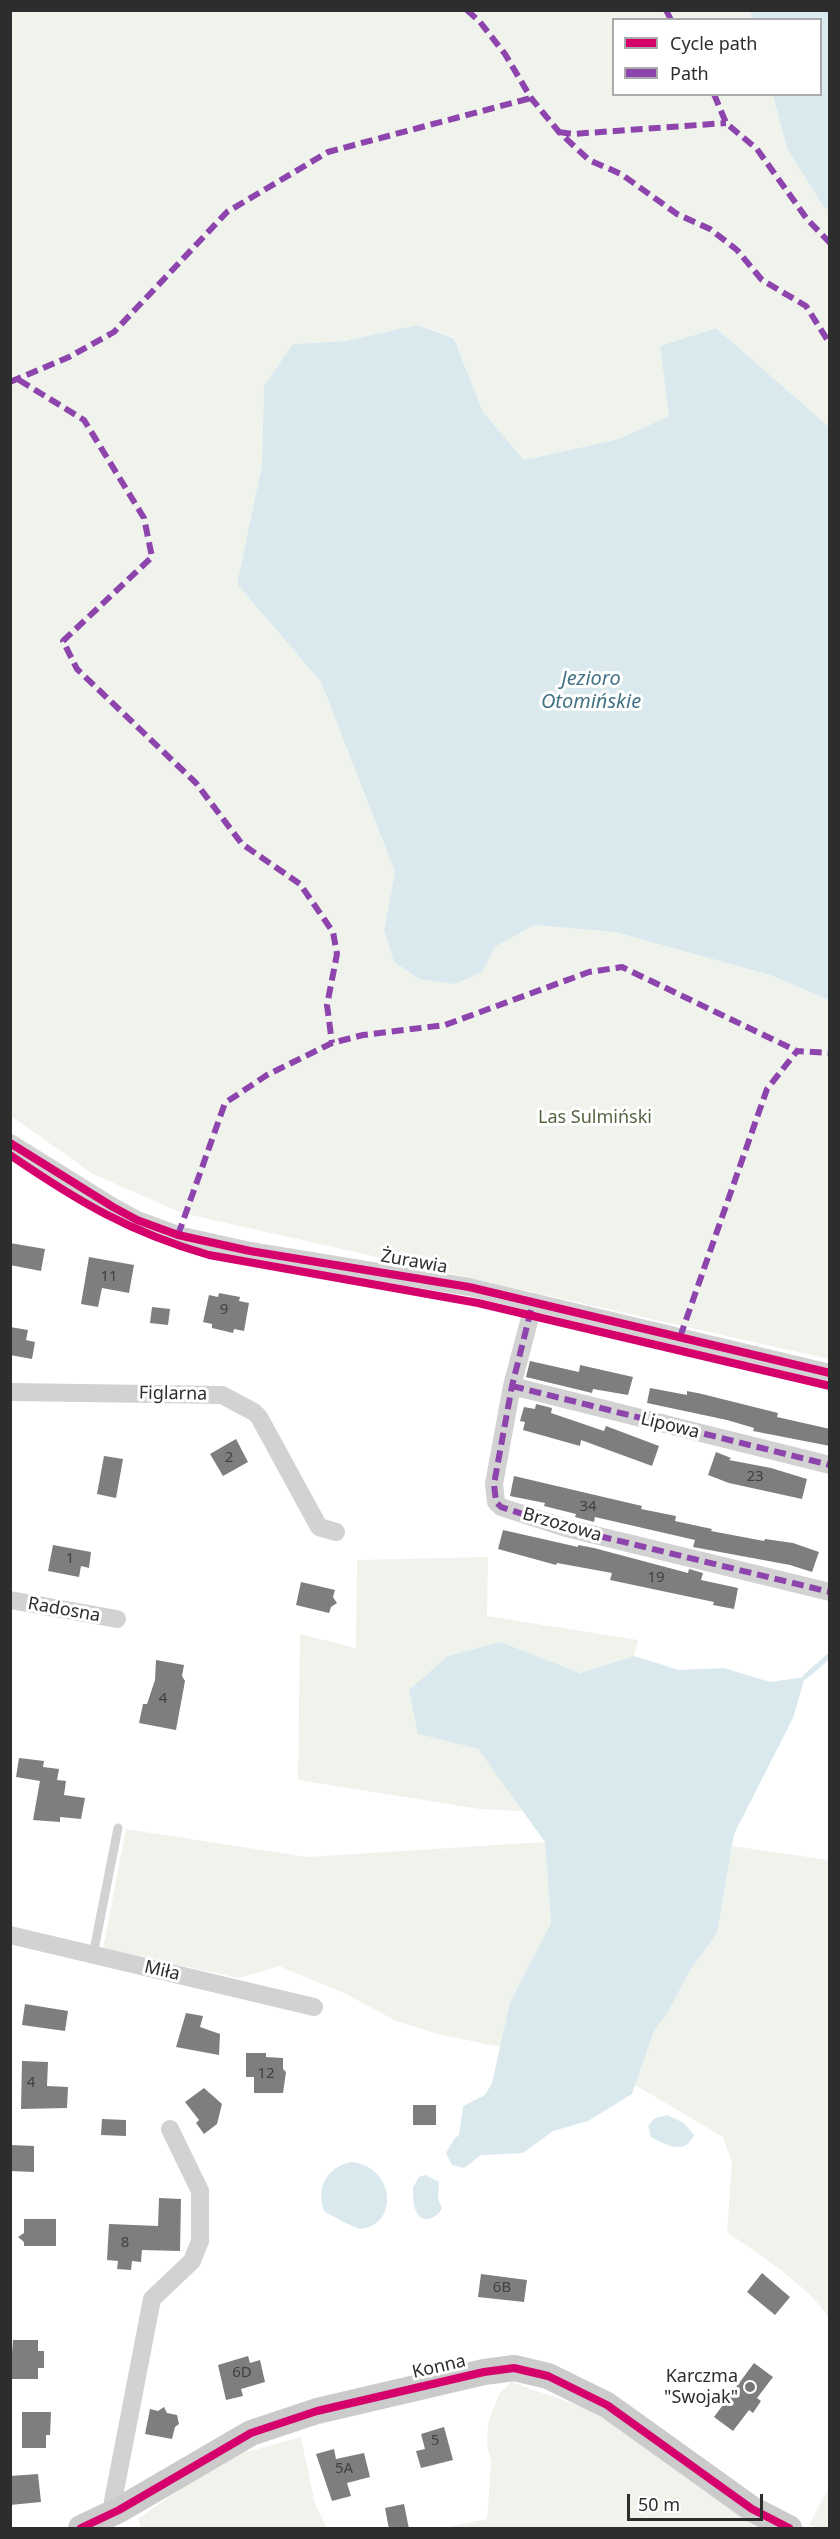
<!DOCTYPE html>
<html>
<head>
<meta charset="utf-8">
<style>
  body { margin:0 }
  #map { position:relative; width:840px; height:2539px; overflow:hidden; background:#fff; font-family:"Noto Sans",sans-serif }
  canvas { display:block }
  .frame { position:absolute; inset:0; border:12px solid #2d2d2d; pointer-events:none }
  .legend { position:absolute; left:612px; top:18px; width:210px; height:78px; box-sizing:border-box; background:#fff; border:2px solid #ababab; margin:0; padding:8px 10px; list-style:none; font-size:18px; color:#2d2d2d }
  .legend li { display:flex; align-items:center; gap:12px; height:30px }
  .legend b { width:30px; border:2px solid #ababab }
  .scale { position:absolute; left:627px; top:2494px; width:136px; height:27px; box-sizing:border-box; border:3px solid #2d2d2d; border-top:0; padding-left:8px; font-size:18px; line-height:21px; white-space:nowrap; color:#2d2d2d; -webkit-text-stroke:4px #fff; paint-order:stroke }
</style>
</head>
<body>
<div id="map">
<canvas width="840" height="2539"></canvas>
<div class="frame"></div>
<ul class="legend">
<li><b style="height:8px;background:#d6006c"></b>Cycle path</li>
<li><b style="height:8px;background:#8e44ad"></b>Path</li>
</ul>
<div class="scale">50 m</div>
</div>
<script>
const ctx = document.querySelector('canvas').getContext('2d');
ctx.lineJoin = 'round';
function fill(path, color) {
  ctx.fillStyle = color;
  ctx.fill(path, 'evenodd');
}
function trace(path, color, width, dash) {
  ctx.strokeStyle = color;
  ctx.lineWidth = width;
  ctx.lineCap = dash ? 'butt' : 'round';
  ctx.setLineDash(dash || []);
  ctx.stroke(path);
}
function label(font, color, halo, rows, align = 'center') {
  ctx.font = font + ' "Noto Sans",sans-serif';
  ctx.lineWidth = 6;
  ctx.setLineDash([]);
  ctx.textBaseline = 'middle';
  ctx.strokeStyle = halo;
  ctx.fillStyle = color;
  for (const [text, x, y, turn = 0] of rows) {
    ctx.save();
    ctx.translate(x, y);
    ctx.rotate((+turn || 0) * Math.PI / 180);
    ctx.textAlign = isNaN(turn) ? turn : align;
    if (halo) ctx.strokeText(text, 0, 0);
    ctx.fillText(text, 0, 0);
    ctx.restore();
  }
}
const green = new Path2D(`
  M11,11h739l3,8 -139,1v74l159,1 14,53 36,58 6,5v216l-113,-99 -56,18 9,70 -50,23 -95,21 -41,-48 -29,-75 -37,-12 -72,16 -52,3 -29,43 -2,78 -25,119 84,98 74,190 -11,58 10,32 25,17 63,-7 13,-25 39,-22 81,7 155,43 59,25v359l-647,-146 -89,-39 -82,-58z
  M488,1557l-1,59 151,24 -4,16 -54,17 -79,-31 -83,92 60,15 45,62 -43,-2 -182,-29 2,-146 56,14 1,-88z
  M126,1829l181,28 238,-15 6,81 -41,79 -10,45 -62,-13 -42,-13 -50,-27 -67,-28 -40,12 -136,-29z
  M732,1846l97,14v457c-26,-35 -66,-60 -102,-85l5,-69 -9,-26 -88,-52 19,-54 14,-19 21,-40 28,-40z
  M511,2382l84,29 176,117h-328l44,-9 4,-56 -4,-19 1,-21 11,-29z
  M301,2437l14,67 12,24h-186l-3,-9 62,-44 43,-22z
  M829,2487v41h-11l-9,-3z`);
const water = new Path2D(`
  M750,11h79v200l-6,-5 -36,-58 -14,-53 47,-1v-74l-67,-1z
  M417,325l37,13 29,74 41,48 95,-21 50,-23 -9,-70 56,-18 113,99v573l-59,-25 -155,-43 -81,-7 -39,22 -13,25 -27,12 -36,-5 -25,-17 -10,-32 11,-58 -74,-190 -84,-98 25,-119 2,-79 29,-42 52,-3z
  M501,1642l79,31 54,-17 45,14 45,-2 46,14 35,-5 -12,41 -59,116 -17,99 -28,39 -21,40 -14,19 -22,63 -44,27 -35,10 -30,22 -42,2 -17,13 -12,-3 -6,-12 8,-14 5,-4 4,-29 22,-11 7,-12 18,-81 41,-79 -6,-81 -67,-93 -60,-15 -9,-44 39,-34z
  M667,2115l17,8 10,12c-9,21 -28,10 -43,2l-3,-11 7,-8z
  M351,2162c44,4 49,63 9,67 -3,0 -32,-15 -36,-18 -8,-25 3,-43 27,-49z
  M425,2175l14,7 -1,17 4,9c-5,11 -20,17 -26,3 -3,-7 -3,-17 -3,-24l6,-10z`);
const stream = new Path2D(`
  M805,1677l25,-22`);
const building = new Path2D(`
  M10,1243l35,6 -4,22 -31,-6z
  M89,1257l45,8 -5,28 -27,-5 -4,19 -17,-3z
  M219,1293l21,4 -1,4 10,2 -5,28 -10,-2 -1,4 -21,-5v-4l-9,-2 6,-27 9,2z
  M152,1307l18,2 -2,16 -18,-2z
  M10,1327l18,3 -2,10 9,2 -3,17 -22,-4z
  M530,1361l49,11 1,-7 53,12 -5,18 -35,-6 -1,4 -66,-16z
  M650,1388l37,7v-4l15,3 76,19 -1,4 53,12v17l-77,-15 1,-3 -27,-8 -80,-17z
  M536,1404l16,4 -1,5 53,18 2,-5 53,20 -7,20 -71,-26 -1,6 -57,-16 2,-8 -5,-1 4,-14 11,2z
  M236,1439l12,23 -25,14 -13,-22z
  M716,1452l15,6 -2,2 42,8 36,11 -5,20 -73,-16 -21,-8z
  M104,1456l19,3 -7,39 -19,-4z
  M514,1476l128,30 -1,3 35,7 -1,5 37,8 -1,2 53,10 1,-2 28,4 26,9 -7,20 -22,-7 -97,-18 2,-7 -100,-23 -1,5 -19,-5 1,-3 -32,-8 1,-3 -35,-7z
  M503,1530l75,17v-2l16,3 94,25 1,-4 14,4 -2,7 37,8 -4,21 -21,-4 1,-3 -104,-22 2,-7 -55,-10 -1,2 -58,-16z
  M53,1545l38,7 -2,16 -8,-2 -2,11 -31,-6z
  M301,1582l34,8 -2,7 4,6 -6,4 -2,6 -33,-8z
  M156,1660l28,5 -2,11 3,5 -9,49 -37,-7 4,-19h4l8,-24z
  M19,1758l25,3 -1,6 16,2 -2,11 9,1 -2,14 21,3 -4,21 -21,-2v5l-27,-2 7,-39 -24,-4z
  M25,2004l43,7 -3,20 -43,-6z
  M186,2013l17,3 -3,11 20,7 -1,21 -43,-8z
  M246,2053h20v4l17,1v11l3,3 -3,21h-29v-16h-8z
  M22,2061l26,1 -1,24 21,1 -1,21 -46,1z
  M204,2088l18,16 -5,20 -13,10 -8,-11 3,-3 -14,-18z
  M413,2105h23v20h-23z
  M102,2119l24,1v16l-25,-1z
  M10,2145l24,1v26l-24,-1z
  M159,2198l22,1 -1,52 -38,-1 -1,12 -9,-1 -1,9 -14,-1 1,-8 -11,-1 2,-36 49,2z
  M24,2219h32v27h-32v-4l-6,-5 6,-4z
  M762,2273l28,24 -15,18 -28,-23z
  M481,2274l46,6 -3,22 -46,-5z
  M13,2340h25v11h6v17h-6v11h-28z
  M248,2356l2,7 10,-3 5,22 -24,7 2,7 -17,4 -8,-35z
  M754,2363l19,14 -16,21 4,3 -8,12 -4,-3 -16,21 -19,-14z
  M164,2407l3,6 10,2 2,9 -4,3 -3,12 -27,-5 5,-25 8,2z
  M22,2412h29l-1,23h-4v13h-24z
  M444,2427l9,33 -32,8 -5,-17 9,-2 -4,-15z
  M334,2449l2,10 28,-6 6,24 -23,6 4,13 -19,5 -16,-47z
  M38,2474l3,28 -31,3v-29z
  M404,2504l5,25h-20l-4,-21z`);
const lane = new Path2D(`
  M93,1955l25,-127`);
const street = new Path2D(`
  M10,1143l103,64 24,13 41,15 72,16 219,36 361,86
  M534,1302l-22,84 -18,98 2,18 5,5 65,21 264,64
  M512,1386l318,79
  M10,1392l212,3 32,17 5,5 60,110 17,5
  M10,1600l107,19
  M10,1935l304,72
  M119,2510l-6,-9 39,-202 40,-38 8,-20v-50l-30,-62`);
const secondary = new Path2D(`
  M81,2528l38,-18 132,-77 66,-22 167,-39 30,-4 34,8 59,29 145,104 37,19`);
const quiet = new Path2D(`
  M467,10l13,12 25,32 26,44 28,34 30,28 32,14 56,40 33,15 27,21 25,30 44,26 24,38
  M666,10l5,10
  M714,94l12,29 31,26 50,70 23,24
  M559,132l14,2 153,-11
  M19,380l65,40 60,98 8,39 -89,84 14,28 119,114 46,61 58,40 33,48 4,22 -10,51 5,38
  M10,382l59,-25 45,-25 113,-120 101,-60 203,-54
  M178,1235l47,-132 42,-28 65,-32 31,-8 82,-10 144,-53 33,-5 175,84
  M531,1310l-19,76 -18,98 2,18 5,5 65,21 264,64
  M680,1337l87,-248 30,-38 33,2
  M512,1386l318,79`);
const cycleway = new Path2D(`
  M10,1143l103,64 24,13 41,15 72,16 219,36 361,86
  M10,1155c69,47 119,77 199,100l269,48 352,83
  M81,2528l38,-18 132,-77 66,-22 167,-39 30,-4 34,8 59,29 145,104 37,19`);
const markers = [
  [750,2387,6,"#767676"]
];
const numberNames = [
  ["11",109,1277],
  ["9",224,1310],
  ["2",229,1458],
  ["23",755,1477],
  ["34",588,1507],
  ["1",70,1559],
  ["19",656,1578],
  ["4",163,1699],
  ["12",266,2074],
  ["4",31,2083],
  ["8",125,2243],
  ["6B",502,2288],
  ["6D",242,2373],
  ["5",435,2441],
  ["5A",344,2469]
];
const parkNames = [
  ["Las Sulmiński",595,1118]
];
const streetNames = [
  ["Żurawia",414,1262,10],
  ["Figlarna",173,1394,1],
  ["Lipowa",670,1426,14],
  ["Brzozowa",562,1525,16],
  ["Radosna",64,1610,10],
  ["Miła",162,1971,13],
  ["Konna",439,2367,-13]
];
const poiNames = [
  ["Karczma",738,2377],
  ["\"Swojak\"",738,2398]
];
const waterNames = [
  ["Jezioro",591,679],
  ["Otomińskie",591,702]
];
fill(green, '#f0f3ec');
fill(water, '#dae9ee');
trace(stream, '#dae9ee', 5);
fill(building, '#7e7e7e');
trace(lane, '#d2d2d2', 9);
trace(street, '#d2d2d2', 18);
trace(secondary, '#cbcbcb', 26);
trace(quiet, '#8e44ad', 6, [12, 6]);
trace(cycleway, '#d6006c', 8);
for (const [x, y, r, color] of markers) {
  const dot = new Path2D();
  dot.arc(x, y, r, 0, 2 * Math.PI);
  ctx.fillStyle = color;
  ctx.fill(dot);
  trace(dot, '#fff', 2);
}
label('15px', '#414141', null, numberNames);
label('18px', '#54643f', '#fff', parkNames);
label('18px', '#2d2d2d', '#fff', streetNames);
label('18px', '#2d2d2d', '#fff', poiNames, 'right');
label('italic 20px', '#447386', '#fff', waterNames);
</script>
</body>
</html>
